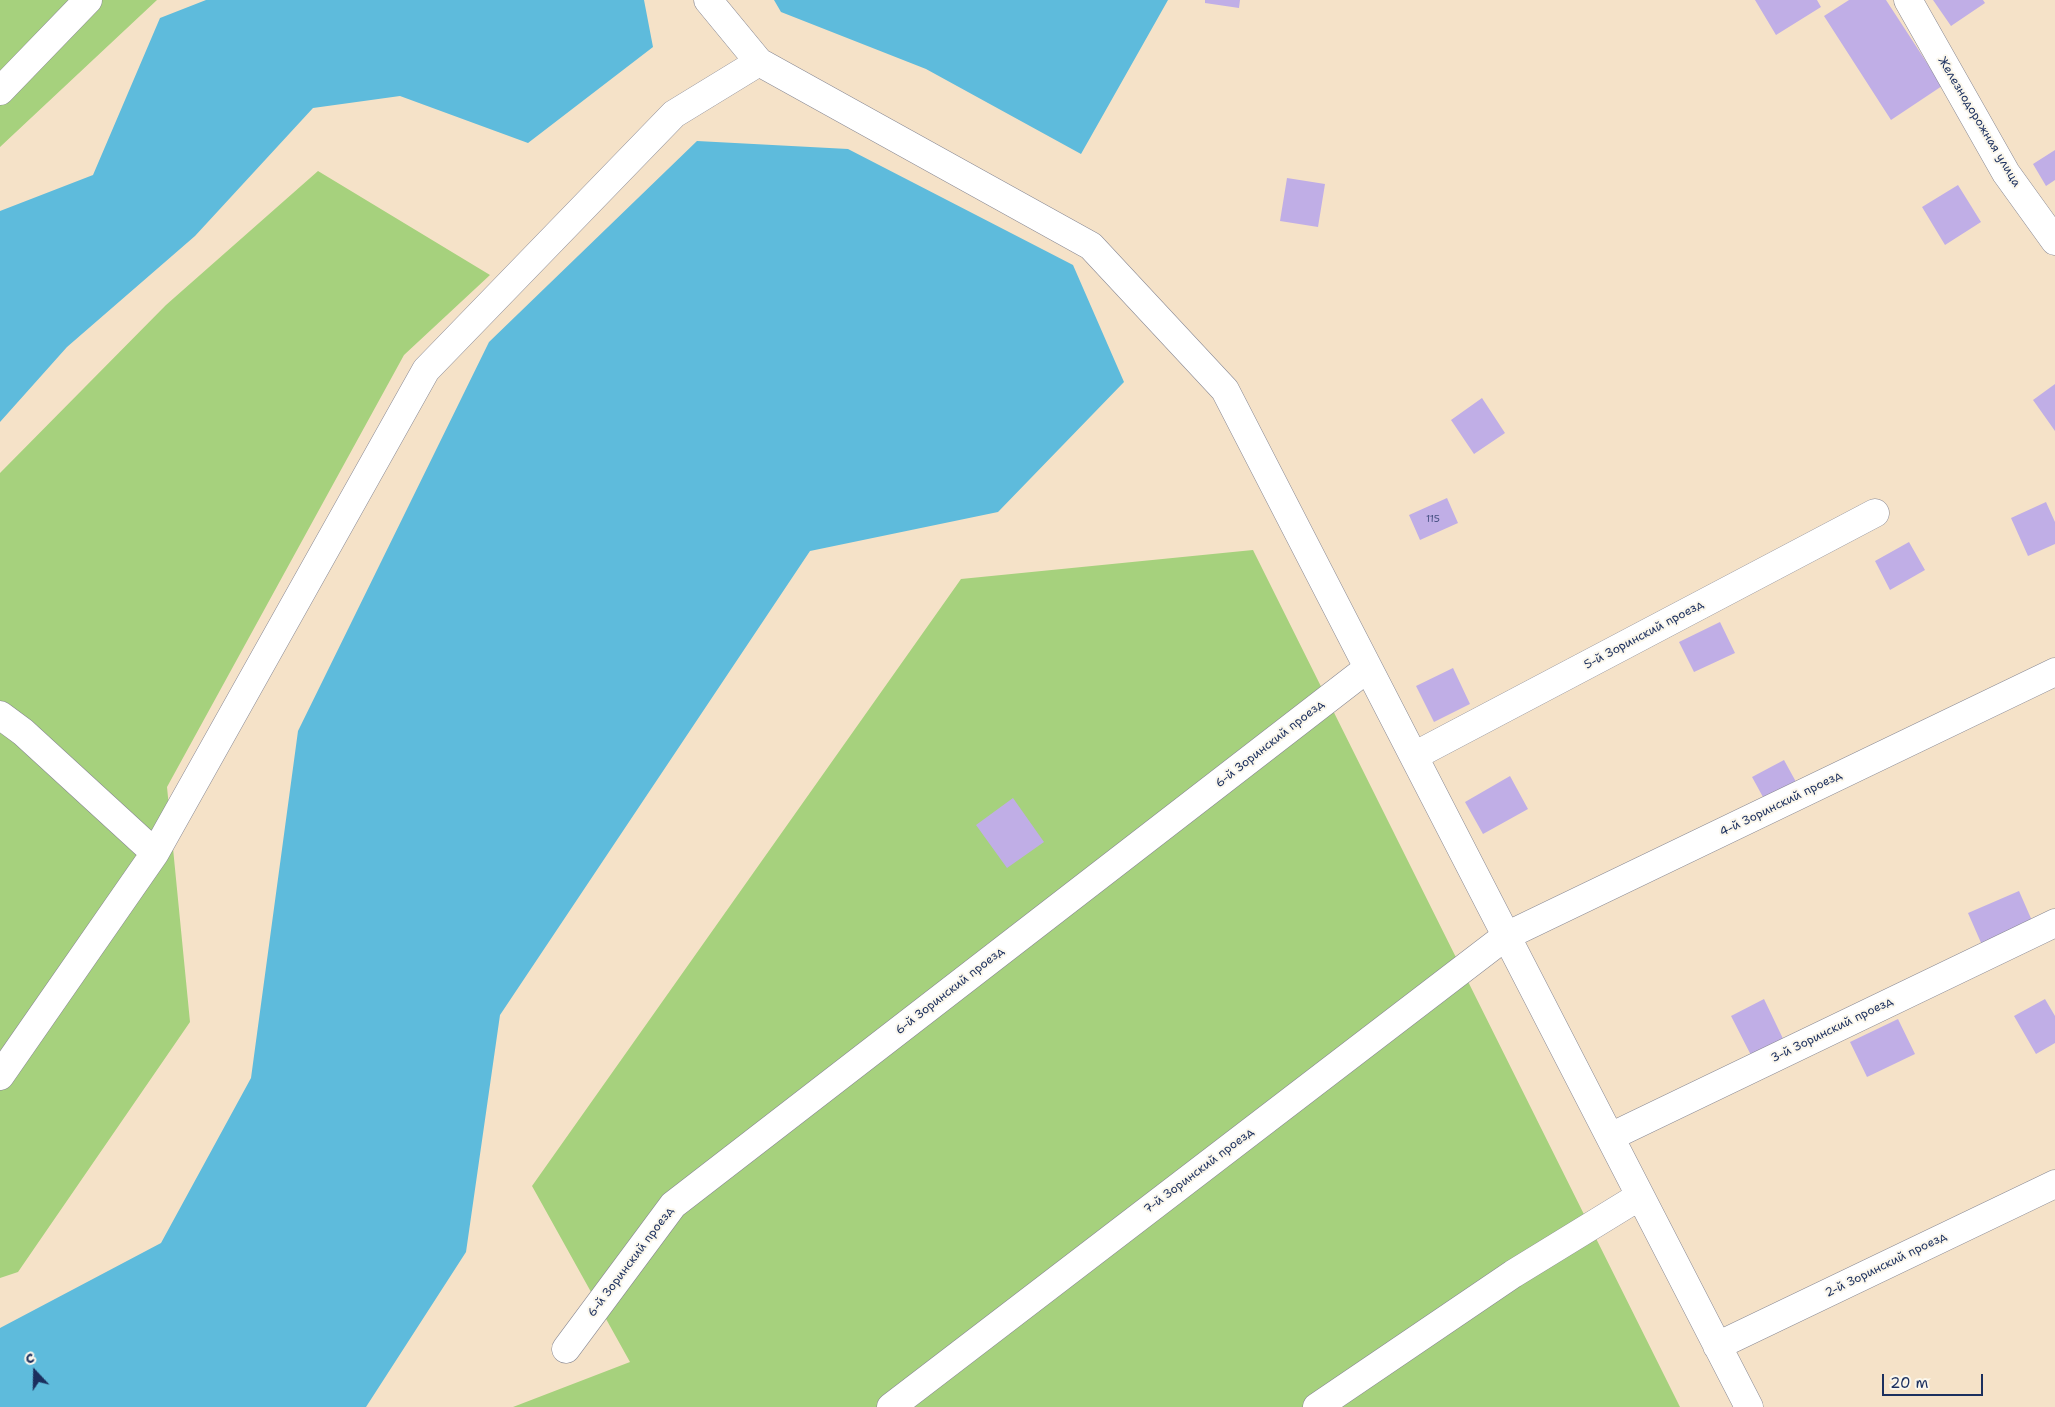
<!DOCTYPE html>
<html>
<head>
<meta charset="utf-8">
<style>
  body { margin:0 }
  #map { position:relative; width:2055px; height:1407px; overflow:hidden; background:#f5e2c8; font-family:"Shantell Sans",sans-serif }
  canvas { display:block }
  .north { position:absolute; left:10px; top:1347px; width:50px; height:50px; -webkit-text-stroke:4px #fbf7ec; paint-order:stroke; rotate:339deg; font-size:14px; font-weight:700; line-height:20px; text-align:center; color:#1b2f5e }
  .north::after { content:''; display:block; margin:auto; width:18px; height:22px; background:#1b2f5e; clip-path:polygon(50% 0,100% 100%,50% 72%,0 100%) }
  .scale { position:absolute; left:1882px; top:1374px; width:101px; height:22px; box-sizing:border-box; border:2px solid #1b2f5e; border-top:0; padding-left:6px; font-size:15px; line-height:18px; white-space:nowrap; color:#1b2f5e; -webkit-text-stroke:4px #fbf7ec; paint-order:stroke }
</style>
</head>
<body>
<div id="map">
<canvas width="2055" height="1407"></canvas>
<div class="north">С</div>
<div class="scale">20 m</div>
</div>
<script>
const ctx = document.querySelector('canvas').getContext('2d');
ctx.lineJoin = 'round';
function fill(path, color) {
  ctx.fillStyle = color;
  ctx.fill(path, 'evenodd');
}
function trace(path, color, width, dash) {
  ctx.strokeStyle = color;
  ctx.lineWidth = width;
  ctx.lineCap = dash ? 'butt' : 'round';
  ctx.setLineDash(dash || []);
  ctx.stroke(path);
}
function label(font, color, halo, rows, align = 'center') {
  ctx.font = font + ' "Shantell Sans",sans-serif';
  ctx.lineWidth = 4;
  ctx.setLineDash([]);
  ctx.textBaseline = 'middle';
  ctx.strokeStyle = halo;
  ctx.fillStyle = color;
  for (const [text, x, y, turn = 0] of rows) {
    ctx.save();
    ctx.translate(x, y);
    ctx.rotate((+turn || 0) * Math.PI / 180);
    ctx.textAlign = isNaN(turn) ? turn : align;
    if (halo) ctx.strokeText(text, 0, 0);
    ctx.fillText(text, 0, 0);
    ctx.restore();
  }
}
const green = new Path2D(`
  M0,0h157l-157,147z
  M318,171l172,104 -86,80 -237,432 23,235 -172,250 -18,6v-805l166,-168z
  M1253,550l427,857h-1167l117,-45 -98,-176 429,-607z`);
const water = new Path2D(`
  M206,0h438l9,47 -125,96 -128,-47 -87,12 -118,128 -128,111 -67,75v-211l93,-36 67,-157z
  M774,0h394l-87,154 -155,-85 -145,-57z
  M697,141l151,8 225,116 51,117 -126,130 -188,39 -310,464 -34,237 -100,155h-366v-79l161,-85 90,-165 47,-347 191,-389z`);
const building = new Path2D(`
  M1205,0h35l-1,8 -34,-5z
  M1755,0h62l4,7 -45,28z
  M1849,0h37l56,86 -51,34 -67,-104z
  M1933,0h50l2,3 -34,23z
  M2055,150v30l-9,6 -13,-22z
  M1287,178l38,6 -7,43 -38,-6z
  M1958,185l23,37 -36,23 -23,-38z
  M2055,384v47l-22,-31z
  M1482,398l23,35 -31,21 -23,-34z
  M1447,498l11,25 -38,17 -11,-25z
  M2046,502l9,20v22l-27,12 -17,-38z
  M1909,542l16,28 -35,20 -15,-29z
  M1720,622l15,31 -41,19 -15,-30z
  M1453,668l17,36 -36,18 -18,-36z
  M1784,760l17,31 -32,17 -17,-31z
  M1510,776l18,33 -45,25 -18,-32z
  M1013,798l31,44 -37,26 -31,-43z
  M2019,891l14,32 -51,22 -14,-32z
  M1764,999l23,48 -32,16 -24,-47z
  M2045,999l10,17v27l-19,11 -22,-38z
  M1898,1019l17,35 -48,23 -17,-35z`);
const minor = new Path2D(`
  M708,0l51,62 332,184 134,144 524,1017
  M1908,0l98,173 49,68
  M0,91l88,-91
  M0,715l23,17 132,121
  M1414,756l461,-243
  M0,1076l155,-223 271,-483 248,-256 85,-52
  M1610,1137l445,-214
  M1717,1346l338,-162
  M566,1349l107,-144 695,-537
  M891,1407l615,-471 549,-264
  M1317,1407l196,-133 127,-78`);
const numberNames = [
  ["115",1433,519]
];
const streetNames = [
  ["Железнодорожная улица",1979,122,59],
  ["5-й Зоринский проезд",1644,635,-28],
  ["6-й Зоринский проезд",1270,744,-38],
  ["4-й Зоринский проезд",1781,804,-26],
  ["6-й Зоринский проезд",950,991,-38],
  ["3-й Зоринский проезд",1832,1030,-26],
  ["7-й Зоринский проезд",1199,1171,-37],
  ["6-й Зоринский проезд",631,1262,-53],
  ["2-й Зоринский проезд",1886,1265,-26]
];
fill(green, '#a6d17d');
fill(water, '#5ebbdc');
fill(building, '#c0aee6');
trace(minor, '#888893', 29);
trace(minor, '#fff', 28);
label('10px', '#444f80', null, numberNames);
label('12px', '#1b2f5e', '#fbf7ec', streetNames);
</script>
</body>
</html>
